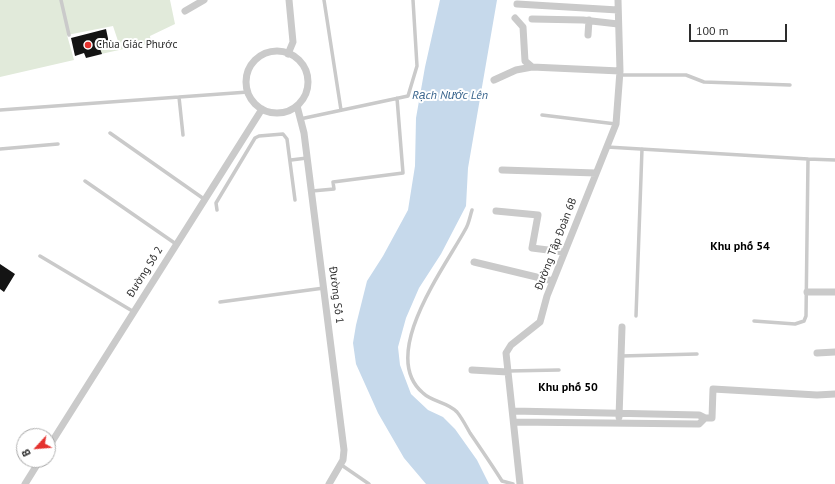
<!DOCTYPE html>
<html>
<head>
<meta charset="utf-8">
<style>
  body { margin:0 }
  #map { position:relative; width:835px; height:484px; overflow:hidden; background:#fff; font-family:"PT Sans",sans-serif }
  canvas { display:block }
  .north { position:absolute; left:16px; top:428px; width:40px; height:40px; box-sizing:border-box; background:#fff; border:1px solid #ababab; border-radius:50%; rotate:244deg; font-size:11px; font-weight:700; line-height:16px; text-align:center; color:#2d2d2d }
  .north::after { content:''; display:block; margin:auto; width:14px; height:18px; background:#e4322e; clip-path:polygon(50% 0,100% 100%,50% 72%,0 100%) }
  .scale { position:absolute; left:689px; top:24px; width:98px; height:18px; box-sizing:border-box; border:2px solid #2d2d2d; border-top:0; padding-left:5px; font-size:12px; line-height:14px; white-space:nowrap; color:#2d2d2d; -webkit-text-stroke:3px #fff; paint-order:stroke }
</style>
</head>
<body>
<div id="map">
<canvas width="835" height="484"></canvas>
<div class="north">B</div>
<div class="scale">100 m</div>
</div>
<script>
const ctx = document.querySelector('canvas').getContext('2d');
ctx.lineJoin = 'round';
function fill(path, color) {
  ctx.fillStyle = color;
  ctx.fill(path, 'evenodd');
}
function trace(path, color, width, dash) {
  ctx.strokeStyle = color;
  ctx.lineWidth = width;
  ctx.lineCap = dash ? 'butt' : 'round';
  ctx.setLineDash(dash || []);
  ctx.stroke(path);
}
function label(font, color, halo, rows, align = 'center') {
  ctx.font = font + ' "PT Sans",sans-serif';
  ctx.lineWidth = 4;
  ctx.setLineDash([]);
  ctx.textBaseline = 'middle';
  ctx.strokeStyle = halo;
  ctx.fillStyle = color;
  for (const [text, x, y, turn = 0] of rows) {
    ctx.save();
    ctx.translate(x, y);
    ctx.rotate((+turn || 0) * Math.PI / 180);
    ctx.textAlign = isNaN(turn) ? turn : align;
    if (halo) ctx.strokeText(text, 0, 0);
    ctx.fillText(text, 0, 0);
    ctx.restore();
  }
}
const green = new Path2D(`
  M0,0h170l5,24 -25,12 1,7 -50,11 -2,-8 19,-5 -5,-15 -46,9 7,25 -74,17z`);
const water = new Path2D(`
  M440,0h57l-29,168 -2,38 -25,48 -22,34 -13,30 -8,29 2,18 11,29 17,16 15,7 12,12 22,31 12,24h-63l-22,-26 -26,-45 -22,-49 -3,-21 3,-18 11,-44 16,-25 25,-46 7,-44 1,-48 9,-51z`);
const building = new Path2D(`
  M106,29l3,14 -10,3 3,8 -16,4 -2,-5 -9,3 -4,-18z
  M0,264l15,10 -11,18 -4,-3z`);
const lane = new Path2D(`
  M61,0l8,35
  M324,0l17,110
  M619,75h67l18,7 86,3
  M179,97l4,38
  M0,110l248,-18
  M542,115l74,9
  M300,119l108,-23 9,-30 -4,-66
  M110,133l94,66
  M607,147l201,12 -2,157 -2,5 -9,3 -41,-3
  M0,149l58,-5
  M808,159l27,1
  M291,160l16,-2
  M85,181l91,63
  M312,191l22,-2 -1,-7 70,-9 -6,-75
  M217,210l-1,-7 39,-65 4,-2 24,-2 4,5 8,61
  M472,210c-2,6 -3,14 -7,20 -20,37 -87,125 -42,163 9,9 25,9 34,19 5,6 9,14 13,21 11,16 22,32 32,48l11,3
  M40,256l94,56
  M220,302l104,-14
  M636,316l6,-167
  M621,356l76,-2
  M508,371l51,-1
  M340,464l29,20`);
const street = new Path2D(`
  M517,4l101,6
  M185,11l19,-11
  M515,18l8,9 2,34 7,6
  M532,19l51,1 35,4
  M588,35l1,-15
  M246 82a31 31 0 1 1 62 0a31 31 0 1 1-62 0Z
  M288,54l5,-12 -4,-42
  M494,80l22,-10 16,-3 88,4
  M297,106l7,27 40,317 -1,10 -14,24
  M502,170l94,3
  M496,211l42,4 -6,33 32,4
  M474,262l79,19
  M807,292h28
  M817,353l18,-1
  M472,370l36,2
  M513,411l186,4 6,3h7l1,-29 104,6 18,-1
  M619,417l3,-90
  M514,422l185,2 6,-6
  M48,448l214,-339
  M25,484l15,-24
  M520,484l-14,-131 5,-8 29,-23 7,-26 69,-172 4,-53 -2,-71`);
const markers = [
  [88,45,4,"#e4322e"]
];
const poiNames = [
  ["Chùa Giác Phước",96,45]
];
const streetNames = [
  ["Đường Tập Đoàn 6B",556,244,-69],
  ["Đường Số 2",145,272,-58],
  ["Đường Số 1",336,295,83]
];
const waterNames = [
  ["Rạch Nước Lên",450,96]
];
const neighbourhoodNames = [
  ["Khu phố 54",740,247],
  ["Khu phố 50",568,388]
];
fill(green, '#e1eada');
fill(water, '#c6d9eb');
fill(building, '#141414');
trace(lane, '#cacaca', 3.5);
trace(street, '#cacaca', 7);
for (const [x, y, r, color] of markers) {
  const dot = new Path2D();
  dot.arc(x, y, r, 0, 2 * Math.PI);
  ctx.fillStyle = color;
  ctx.fill(dot);
  trace(dot, '#fff', 1.5);
}
label('11px', '#2d2d2d', '#fff', poiNames, 'left');
label('11px', '#2d2d2d', '#fff', streetNames);
label('italic 12px', '#3b668e', '#fff', waterNames);
label('bold 12px', '#000', '#fff', neighbourhoodNames);
</script>
</body>
</html>
